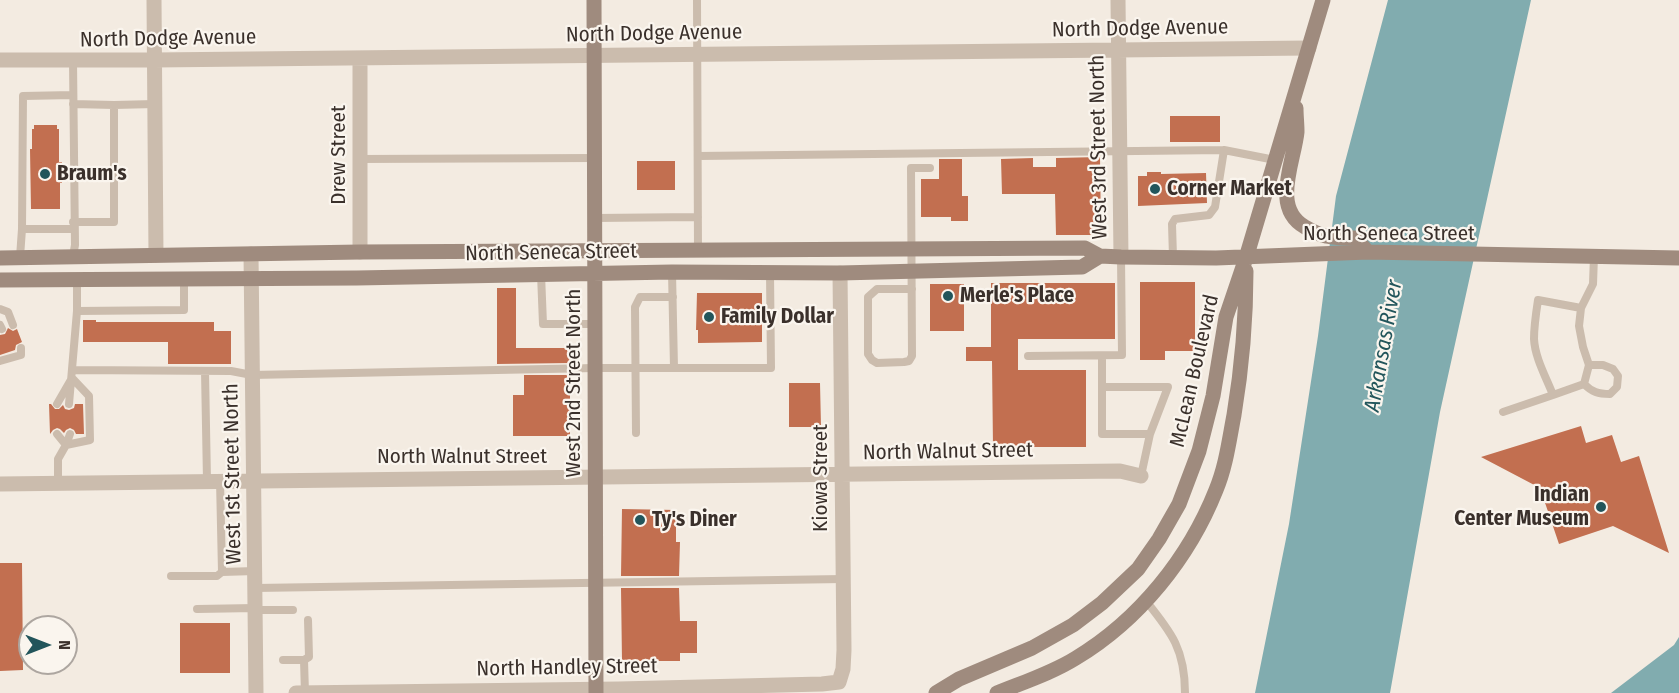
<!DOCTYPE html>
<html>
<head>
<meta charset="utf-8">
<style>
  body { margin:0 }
  #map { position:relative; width:1679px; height:693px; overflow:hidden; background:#f3ebe1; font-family:"Fira Sans Condensed",sans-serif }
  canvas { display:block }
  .north { position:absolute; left:18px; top:615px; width:60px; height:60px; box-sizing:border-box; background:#faf5ee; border:2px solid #ada6a0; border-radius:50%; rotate:90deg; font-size:16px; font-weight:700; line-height:24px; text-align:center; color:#3a302b }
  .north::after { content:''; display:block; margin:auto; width:21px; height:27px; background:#22555b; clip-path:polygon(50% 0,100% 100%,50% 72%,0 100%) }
</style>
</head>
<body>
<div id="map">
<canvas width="1679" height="693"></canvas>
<div class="north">N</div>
</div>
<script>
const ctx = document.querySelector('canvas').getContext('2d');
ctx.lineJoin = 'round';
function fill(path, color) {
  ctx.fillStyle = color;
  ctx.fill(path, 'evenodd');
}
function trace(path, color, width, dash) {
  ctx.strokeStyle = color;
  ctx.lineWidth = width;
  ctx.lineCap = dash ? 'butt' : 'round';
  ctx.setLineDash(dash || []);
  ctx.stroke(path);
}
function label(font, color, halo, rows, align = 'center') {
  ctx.font = font + ' "Fira Sans Condensed",sans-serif';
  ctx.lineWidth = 4.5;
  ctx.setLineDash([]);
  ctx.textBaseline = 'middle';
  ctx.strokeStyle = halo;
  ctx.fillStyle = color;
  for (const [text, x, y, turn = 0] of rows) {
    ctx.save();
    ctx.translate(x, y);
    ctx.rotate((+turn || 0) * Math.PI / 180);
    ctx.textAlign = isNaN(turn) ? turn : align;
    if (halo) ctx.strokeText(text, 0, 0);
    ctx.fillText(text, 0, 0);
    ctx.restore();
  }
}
const water = new Path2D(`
  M1388,0h143l-91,412 -50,281h-135l34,-169 29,-188 18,-140z
  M1679,637v56h-68l63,-48z`);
const building = new Path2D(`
  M1170,116h50v26h-50z
  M34,125h23v4h2v33h3v21h-2v26h-29l-1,-60h2v-20h2z
  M1100,157l1,78h-45l-1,-41h-53l-1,-35 32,-1v9h23v-9z
  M939,159h23v37h6v25h-17v-4h-30v-38h18z
  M637,161h38v29h-38z
  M1147,172h14v2l45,-1 1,30 -69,3v-30h9z
  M1140,282h55v69h-30v9h-25z
  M991,283h124v56h-97v31h68v77h-93l-1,-86h-26v-14h25z
  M930,284h34v47h-34z
  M497,288h19v60h54v15l-73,1z
  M697,293h65v49l-64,1v-13h-2z
  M83,320h13v2h118v9h17v33h-63v-22h-85z
  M8,328l5,3 4,-2 5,13 -6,3 -1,5 -15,5v-20l5,-1z
  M524,375h46v61h-57v-41h11z
  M789,383h31l1,44h-32z
  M49,404h2l4,5h4l4,-4 2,4 4,1 5,-2 1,-4h8l1,30h-8l-2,-4 -4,-2 -4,2 -2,3 -4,-4 -3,-1 -4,2 -3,4z
  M1581,426l5,17 26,-8 9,27 18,-6 30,97 -56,-27 -54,18 -19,-56 -59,-31z
  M622,509l54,1v32h4l-1,34h-58z
  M0,563h22l1,107 -23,1z
  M621,588h58l1,33h17v32h-17v8h-58z
  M180,623h50v50h-50z`);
const lane = new Path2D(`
  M697,0l1,250
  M73,61l2,184 -2,11
  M73,104l41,1
  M698,156l526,-6 51,10
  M360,159l235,-1
  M595,218l103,-1
  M73,222h41v-117l41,-1
  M22,229l1,-133 50,-1
  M20,257l2,-28h51
  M1173,257l-1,-33 3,-5 34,-4 6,-8 9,-57
  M672,272l2,96
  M541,274l2,50h52
  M77,280v31l107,-1v-31
  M912,289h-35l-9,8v57l4,6 5,3 27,-1 5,-1 3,-5 -1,-188h19
  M0,309l8,3 5,13
  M0,325l2,4
  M1028,356l94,-1 -1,-98
  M0,361l21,-6v-7
  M72,370l159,1 21,4 343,-7h176l-1,-95
  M205,371l2,110
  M1584,384c8,8 14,10 26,10l7,-7 1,-11 -5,-7 -10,-4h-14
  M1102,387h66l-18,47h-48v-78
  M1553,395l31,-11 5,-19 -6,-18 -4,-21 2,-18
  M57,404l15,-26 17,18 1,44 -24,5 -9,-11
  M69,404l8,-93
  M1503,412l50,-17c-7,-18 -18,-37 -19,-56 0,-13 2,-26 4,-39l43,8 12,-24 1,-28
  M636,433l-1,-126 5,-10h33
  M1141,476l9,-42
  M58,483v-24l8,-14 4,-11
  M222,572l33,-1
  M171,576h46l5,-4 -2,-92
  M255,588l588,-9
  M1146,601c26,32 39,49 39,92
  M197,609l58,-1
  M255,610h38
  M283,660h21l5,-3 -1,-37
  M304,660l1,33`);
const street = new Path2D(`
  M154,0l2,255
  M1118,0l3,257
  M0,60h154l1155,-12
  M360,252v-194
  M251,254l5,439
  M0,484l1120,-13 21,5
  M296,693l323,-4 203,-5 17,-2 4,-13 1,-19 -4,-377`);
const secondary = new Path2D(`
  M594,0l2,693
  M1296,108c0,8 1,16 1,24 -3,30 -26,76 8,95 7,4 14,8 21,9 9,2 19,2 29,2l13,14
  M0,258l360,-6 725,-4 15,8 21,1 95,1 152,-6 311,6
  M0,280l357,-2 315,-6 168,1 242,-6 18,-11
  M936,693l23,-14 73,-31 41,-23 29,-22 36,-34 21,-30 20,-35 20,-53 14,-55 13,-79 20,-59 77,-258
  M997,693c27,-11 55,-20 79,-35 63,-38 113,-100 140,-168 10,-24 13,-49 18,-75 8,-48 12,-95 12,-144`);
const markers = [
  [45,174,6,"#22555b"],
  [1155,189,6,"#22555b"],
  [948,296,6,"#22555b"],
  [709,317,6,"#22555b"],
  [1601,507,6,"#22555b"],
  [640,520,6,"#22555b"]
];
const streetNames = [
  ["North Dodge Avenue",1140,29,-1],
  ["North Dodge Avenue",654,34,-1],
  ["North Dodge Avenue",168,39,-1],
  ["West 3rd Street North",1099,147,-91],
  ["Drew Street",339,155,-90],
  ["North Seneca Street",1389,234],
  ["North Seneca Street",551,253,-1],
  ["McLean Boulevard",1195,371,-77],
  ["West 2nd Street North",574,383,-90],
  ["North Walnut Street",948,452,-1],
  ["North Walnut Street",462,457],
  ["West 1st Street North",233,474,-91],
  ["Kiowa Street",821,478,-90],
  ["North Handley Street",567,668,-1]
];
const poiNames = [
  ["Braum's",57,174],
  ["Corner Market",1167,189],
  ["Merle's Place",960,296],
  ["Family Dollar",721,317],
  ["Indian",1589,495,"right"],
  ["Center Museum",1589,519,"right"],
  ["Ty's Diner",652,520]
];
const waterNames = [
  ["Arkansas River",1384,346,-80]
];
fill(water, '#81acaf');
fill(building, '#c26f50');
trace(lane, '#cbbcad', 8);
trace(street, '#cbbcad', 15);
trace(secondary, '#9f8b7e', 15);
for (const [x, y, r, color] of markers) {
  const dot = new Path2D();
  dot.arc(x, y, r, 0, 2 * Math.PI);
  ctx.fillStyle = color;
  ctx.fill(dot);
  trace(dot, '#faf5ee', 2);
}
label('21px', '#3a302b', '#faf5ee', streetNames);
label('bold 21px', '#3a302b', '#faf5ee', poiNames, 'left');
label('italic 22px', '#22555b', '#faf5ee', waterNames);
</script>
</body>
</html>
